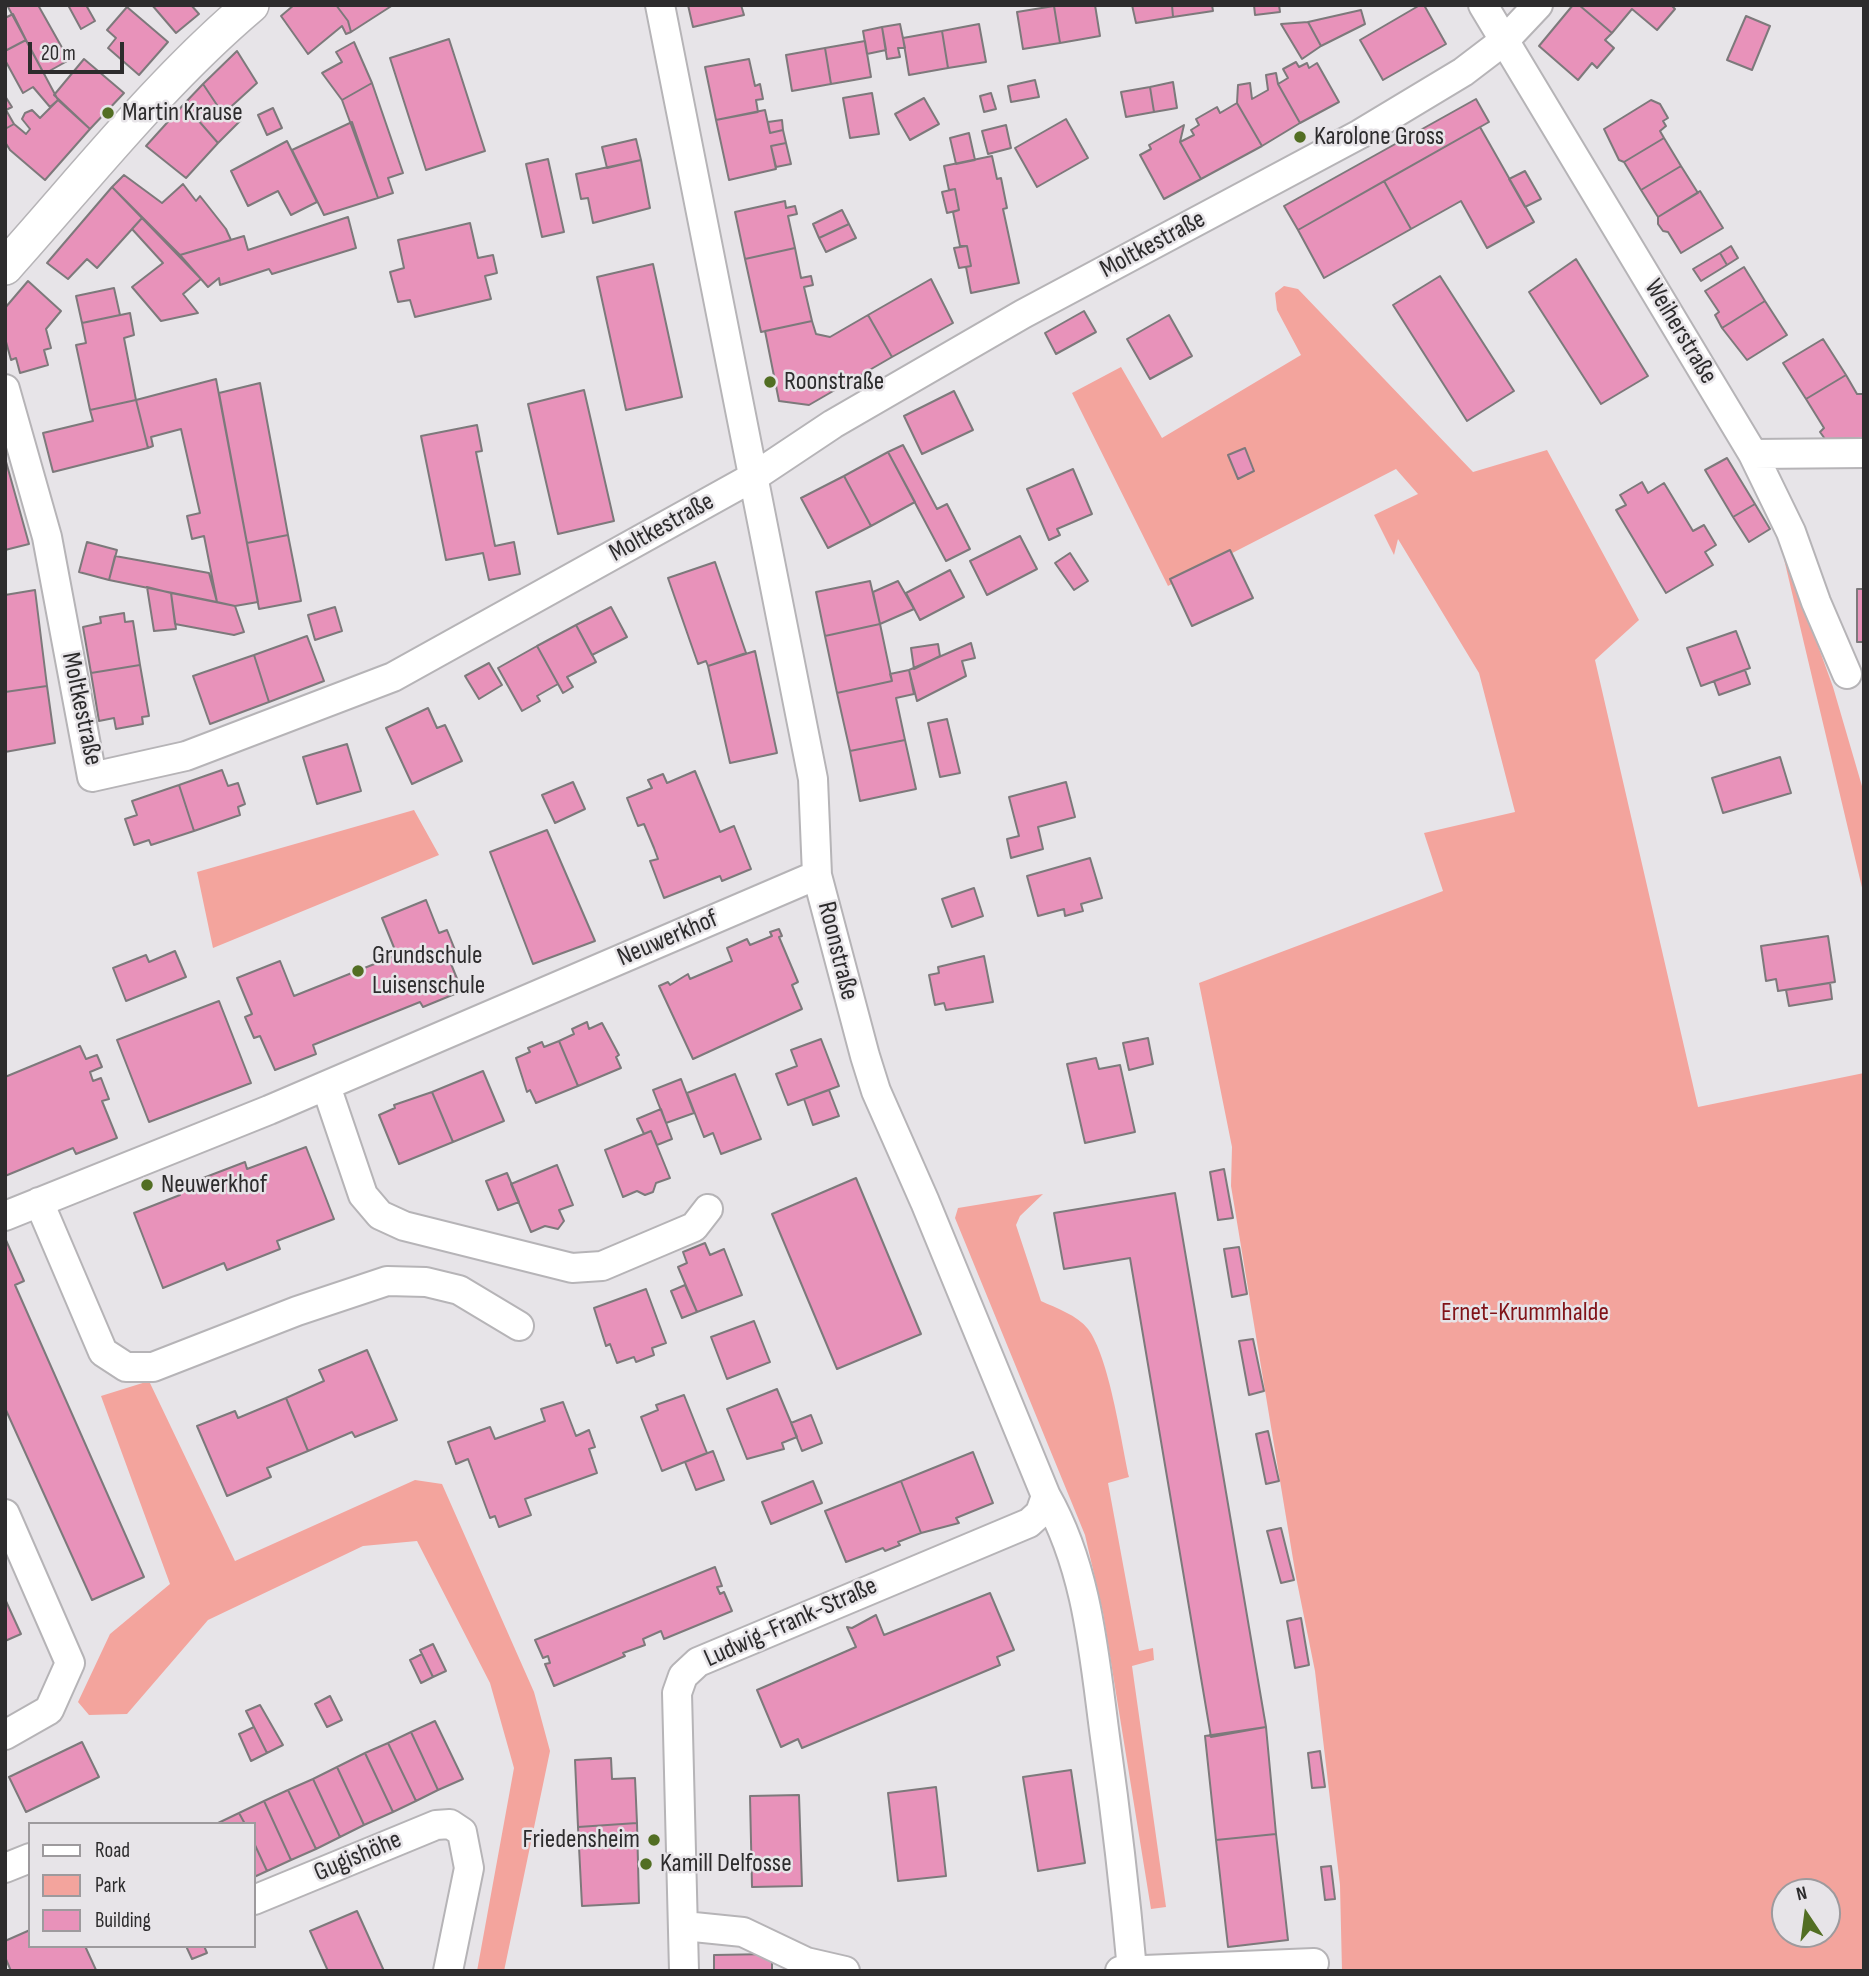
<!DOCTYPE html>
<html>
<head>
<meta charset="utf-8">
<style>
  body { margin:0 }
  #map { position:relative; width:1869px; height:1976px; overflow:hidden; background:#e7e4e8; font-family:"Sofia Sans Condensed",sans-serif }
  canvas { display:block }
  .frame { position:absolute; inset:0; border:7px solid #2d2c2d; pointer-events:none }
  .legend { position:absolute; left:28px; top:1822px; width:228px; height:126px; box-sizing:border-box; background:#e7e4e8; border:2px solid #9d9a9d; margin:0; padding:9px 12px; list-style:none; font-size:21px; color:#2d2c2d }
  .legend li { display:flex; align-items:center; gap:14px; height:35px }
  .legend b { width:35px; border:2px solid #9d9a9d }
  .north { position:absolute; left:1771px; top:1878px; width:70px; height:70px; box-sizing:border-box; background:#e7e4e8; border:2px solid #9d9a9d; border-radius:50%; rotate:347deg; font-size:19px; font-weight:700; line-height:28px; text-align:center; color:#2d2c2d }
  .north::after { content:''; display:block; margin:auto; width:24px; height:32px; background:#526e23; clip-path:polygon(50% 0,100% 100%,50% 72%,0 100%) }
  .scale { position:absolute; left:28px; top:42px; width:96px; height:32px; box-sizing:border-box; border:4px solid #2d2c2d; border-top:0; padding-left:9px; font-size:21px; line-height:24px; white-space:nowrap; color:#2d2c2d; -webkit-text-stroke:5px #e7e4e8; paint-order:stroke }
</style>
</head>
<body>
<div id="map">
<canvas width="1869" height="1976"></canvas>
<div class="frame"></div>
<ul class="legend">
<li><b style="height:9px;background:#fff"></b>Road</li>
<li><b style="height:19px;background:#f3a49d"></b>Park</li>
<li><b style="height:19px;background:#e892ba"></b>Building</li>
</ul>
<div class="north">N</div>
<div class="scale">20 m</div>
</div>
<script>
const ctx = document.querySelector('canvas').getContext('2d');
ctx.lineJoin = 'round';
function fill(path, color) {
  ctx.fillStyle = color;
  ctx.fill(path, 'evenodd');
}
function trace(path, color, width, dash) {
  ctx.strokeStyle = color;
  ctx.lineWidth = width;
  ctx.lineCap = dash ? 'butt' : 'round';
  ctx.setLineDash(dash || []);
  ctx.stroke(path);
}
function label(font, color, halo, rows, align = 'center') {
  ctx.font = font + ' "Sofia Sans Condensed",sans-serif';
  ctx.lineWidth = 5;
  ctx.setLineDash([]);
  ctx.textBaseline = 'middle';
  ctx.strokeStyle = halo;
  ctx.fillStyle = color;
  for (const [text, x, y, turn = 0] of rows) {
    ctx.save();
    ctx.translate(x, y);
    ctx.rotate((+turn || 0) * Math.PI / 180);
    ctx.textAlign = isNaN(turn) ? turn : align;
    if (halo) ctx.strokeText(text, 0, 0);
    ctx.fillText(text, 0, 0);
    ctx.restore();
  }
}
const green = new Path2D(`
  M1284,286l14,3 175,183 74,-22 92,170 -44,40 103,447 166,-34v898h-522l-2,-86 -25,-214 -19,-94 -65,-391 1,-39 -33,-164 244,-92 -19,-58 91,-21 -36,-139 -81,-134 -4,16 -20,-40 44,-21 -22,-25 -228,117 -96,-193 49,-26 41,71 139,-83 -24,-45 -2,-17zM1785,1892h42v42h-42z
  M1784,559l3,1 46,127 31,106v103z
  M414,810l25,45 -226,93 -16,-76z
  M1043,1194l-23,22 -4,9 25,76c15,7 36,14 47,28 21,28 33,111 41,148l-21,6 31,168 14,-3 1,12 -22,6 34,241 -15,2 -48,-296 -18,-78 -130,-317 3,-10z
  M149,1381l86,180 180,-81 27,4 92,208 16,59 -46,220h-27l37,-203 -24,-85 -73,-142 -54,5 -155,74 -81,94 -38,1 -11,-13 32,-68 60,-50 -69,-188z`);
const building = new Path2D(`
  M7,5h31l31,55 -25,14z
  M68,5h18l9,16 -14,8z
  M152,5h39l8,9 -23,19z
  M294,5h42l12,16 3,11 -5,2 -4,-8 -34,28 -27,-38z
  M336,5h57l-42,27 -3,-11z
  M688,5h53l3,10 -51,12z
  M1095,5l5,31 -40,7 -6,-37z
  M1132,5h40l1,12 -37,6z
  M1172,5h40l1,6 -40,6z
  M1254,5h25l1,7 -25,3z
  M1420,5h4l22,39 -63,36 -23,-40z
  M1573,5h6l33,28 -7,7 9,8 -17,20 -5,-5 -14,17 -39,-34z
  M1579,5h92l4,4 -18,21 -25,-21 -20,24z
  M1054,6l6,37 -37,6 -6,-37z
  M127,7l41,35 -29,33 -31,-27 8,-10 -9,-8z
  M1361,10l4,14 -44,22 -13,-24z
  M13,14l13,26 -21,11v-33z
  M1746,16l24,10 -18,44 -25,-10z
  M1308,22l13,24 -19,13 -21,-35z
  M900,24l5,24h-7l2,9 -13,2 -5,-32z
  M979,24l7,38 -38,6 -6,-37z
  M882,27l4,23 -19,4 -4,-23z
  M942,31l6,37 -39,7 -6,-37z
  M449,39l36,112 -59,19 -36,-112z
  M26,40l32,60 -8,7 -17,-20 -10,6 -18,-33v-9z
  M865,41l6,36 -40,7 -6,-36z
  M354,42l18,41 -30,17 -20,-27 20,-11 -6,-10z
  M825,48l6,36 -39,7 -6,-36z
  M237,51l20,32 -34,31 -20,-30z
  M84,59l40,34 -34,36 -36,-34z
  M749,59l6,27 5,-2 3,15 -7,1 2,12 -42,8 -11,-53z
  M1296,62l3,5 8,-4 2,5 8,-5 22,39 -39,21 -22,-39 10,-6 -5,-9z
  M1276,73l2,11 22,39 -38,23 -25,-43 1,-18 12,-2 2,16 16,-9 -2,-15z
  M1035,80l4,17 -28,5 -3,-16z
  M1173,82l4,26 -23,4 -4,-25z
  M372,83l31,90 -15,5 5,15 -15,5 -36,-98z
  M203,84l20,30 6,-6 12,12 -23,23 -34,-39z
  M1150,87l4,25 -28,5 -5,-25z
  M872,93l7,41 -29,4 -7,-40z
  M991,93l5,16 -12,3 -4,-16z
  M5,96l7,11 -6,3 8,14 -9,5z
  M924,98l15,26 -29,16 -15,-26z
  M1476,99l13,23 -191,108 -14,-24z
  M58,100l32,29 -45,51 -35,-30 -5,-8v-13l9,-5 12,10 4,-5 -8,-10 3,-6 7,-3 8,8z
  M1651,100l9,4 8,14 -5,3 3,5 -6,5 4,7 -40,24 -5,-2 -15,-31z
  M1237,103l25,43 -61,33 -21,-37 14,-7 -3,-5 8,-5 -3,-6 21,-12 3,6z
  M184,104l34,39 -32,35 -40,-32z
  M273,108l9,20 -15,7 -9,-20z
  M765,110l5,23 13,-3 3,13 -15,3 5,23 -47,11 -13,-60z
  M1066,119l22,39 -51,29 -22,-39z
  M782,120l1,10 -13,3 -2,-11z
  M352,122l26,76 -54,17 -32,-65z
  M1006,125l5,23 -23,6 -6,-23z
  M1184,125l-4,17 21,37 -37,20 -24,-44 11,-6 -2,-4z
  M1480,127l54,95 -47,26 -26,-47 -50,28 -27,-48z
  M969,133l6,27 -19,4 -6,-26z
  M1664,138l17,28 -40,24 -17,-28z
  M636,139l5,21 -34,8 -5,-21z
  M287,141l30,61 -26,13 -13,-24 -30,15 -17,-35z
  M786,143l5,21 -15,3 -5,-21z
  M992,156l5,23 4,-1 6,30 -4,1 16,74 -48,10 -5,-26 5,-1 -4,-20h-7l-7,-34 6,-2 -4,-21 -6,1 -5,-24z
  M548,159l16,73 -22,5 -16,-73z
  M641,160l9,48 -57,15 -5,-25 -7,1 -5,-25z
  M1681,166l17,27 -40,24 -17,-27z
  M1525,171l16,28 -16,8 -16,-28z
  M124,175l38,28 21,-19 13,17 4,-5 26,33 5,11 -51,15 -68,-68z
  M1384,181l27,48 -87,49 -26,-48z
  M112,187l30,31 -45,50 -10,-9 -19,20 -21,-16z
  M955,189l4,21 -12,3 -5,-21z
  M1700,191l23,37 -42,25 -13,-21 -5,-1 -5,-7v-7z
  M785,201l1,7 9,-2 2,8 -9,2 7,32 -50,11 -10,-47z
  M842,210l7,14 -30,14 -6,-14z
  M348,217l8,31 -84,26 -3,-5 -49,16 -1,-7 -11,9 -28,-32 64,-19 4,14z
  M142,218l59,61 -18,15 15,19 -37,8 -29,-34 31,-24 -31,-34z
  M470,223l8,35 15,-3 4,18 -12,3 6,23 -76,18 -5,-17 -12,2 -8,-30 14,-4 -6,-28z
  M849,224l7,14 -30,14 -7,-14z
  M967,246l4,20 -12,2 -5,-20z
  M1731,246l7,12 -11,7 -7,-12z
  M795,248l6,30 10,-2 2,9 -9,2 8,34 -51,11 -16,-73z
  M1720,253l7,12 -26,16 -8,-12z
  M1576,259l72,117 -47,28 -72,-112z
  M653,264l29,133 -56,13 -29,-133z
  M1744,267l21,34 -43,27 -7,-13 4,-3 -14,-21z
  M1440,276l74,115 -47,30 -74,-116z
  M931,279l22,44 -61,34 -24,-42z
  M28,281l33,30 -15,18 5,19 -7,2 4,15 -28,8 -4,-15 -5,2 -6,-22v-30z
  M114,288l6,27 -38,8 -6,-27z
  M1765,301l22,34 -40,25 -25,-32z
  M1084,311l12,21 -40,22 -11,-21z
  M130,313l4,22 -10,3 12,62 -46,10 -14,-65 10,-2 -4,-20z
  M868,315l24,42 -83,48 -30,-4 -14,-70 47,-10 4,13 14,3z
  M1169,315l23,41 -42,23 -23,-40z
  M1823,339l23,36 -40,24 -23,-36z
  M1846,375l11,19h7v44l-39,1 -5,-7 4,-4 -18,-29z
  M216,379l42,223 -23,4 -18,-4 -13,-66 -12,3 -5,-23 13,-3 -19,-84 -30,8 2,9 -5,2 -12,-48z
  M260,383l28,152 -41,8 -28,-150z
  M584,390l30,131 -56,13 -30,-130z
  M954,391l19,39 -51,24 -18,-38z
  M136,400l12,48 -95,24 -10,-39 50,-12 -3,-11z
  M477,425l5,26 -6,1 19,94 19,-4 6,32 -31,6 -6,-27 -37,7 -25,-124z
  M903,445l34,64 10,-5 23,45 -24,12 -58,-109z
  M1245,448l9,23 -16,8 -10,-24z
  M888,452l27,50 -44,24 -27,-50z
  M5,458l24,86 -24,6z
  M1727,458l28,46 -22,13 -28,-47z
  M1073,469l19,45 -35,15 3,6 -11,5 -22,-51z
  M844,476l27,50 -43,22 -27,-50z
  M1642,482l6,11 16,-10 29,48 11,-6 12,20 -11,7 8,13 -47,28 -50,-83 10,-5 -6,-10z
  M1755,504l15,25 -21,13 -16,-25z
  M288,535l13,66 -42,8 -12,-66z
  M1020,536l17,33 -50,26 -17,-34z
  M87,542l30,8 -8,30 -30,-8z
  M1230,550l23,48 -61,28 -22,-47z
  M1070,553l18,28 -14,9 -19,-27z
  M115,556l94,17 8,29 -108,-22z
  M715,562l31,91 -38,13 -2,-5 -8,3 -30,-86z
  M950,570l14,27 -44,23 -14,-27z
  M870,581l10,43 -55,12 -9,-44z
  M898,581l16,28 -34,15 -7,-32z
  M147,587l24,6 5,36 -22,2z
  M1857,589h7v53h-7z
  M35,590l12,96 -42,6v-97z
  M171,593l64,13 9,26 -10,3 -59,-11z
  M335,607l7,24 -27,9 -7,-25z
  M611,607l16,30 -35,18 -16,-30z
  M124,613l1,9 8,-1 7,44 -49,8 -8,-46 18,-4 -1,-6z
  M880,624l12,57 -55,12 -12,-57z
  M576,625l20,37 -29,15 6,10 -10,6 -26,-47z
  M1736,631l14,37 -49,18 -14,-38z
  M307,636l17,45 -55,21 -15,-47z
  M971,643l4,15 -13,3 4,15 -49,25 -8,-31z
  M938,644l2,12 -26,13 -3,-21z
  M537,646l21,38 -21,12 3,5 -18,10 -24,-43z
  M755,651l22,102 -47,10 -22,-97z
  M254,655l15,47 -59,22 -17,-48z
  M489,663l13,22 -23,14 -14,-23z
  M140,665l9,51 -7,1 1,7 -27,5 -2,-11 -15,3 -8,-48z
  M909,670l5,24 -18,4 9,42 -55,11 -13,-58 55,-12 -2,-7z
  M1745,670l5,14 -31,11 -5,-14z
  M47,686l8,57 -50,9v-60z
  M428,708l9,20 8,-3 17,36 -50,23 -26,-56z
  M947,719l13,54 -20,4 -12,-54z
  M905,740l11,49 -56,12 -10,-50z
  M347,744l14,47 -44,13 -14,-47z
  M1780,757l11,36 -68,20 -11,-35z
  M222,770l6,16 10,-3 7,21 -7,3 2,8 -46,16 -15,-46z
  M695,771l25,61 14,-6 17,43 -29,12 -2,-5 -56,22 -14,-37 8,-2 -4,-11 -10,-24 -6,2 -11,-28 25,-10 -4,-8 15,-6 4,9z
  M573,782l12,27 -30,14 -13,-28z
  M1066,782l9,35 -37,10 5,22 -32,9 -4,-19 12,-3 -10,-39z
  M179,785l15,46 -43,14 -2,-5 -15,5 -9,-26 12,-4 -5,-14z
  M547,830l48,111 -62,23 -43,-112z
  M1090,858l12,40 -21,6 2,7 -18,5 -1,-7 -26,7 -11,-40z
  M974,888l9,28 -31,11 -10,-28z
  M426,900l13,33 8,-3 8,20 -8,4 15,37 -39,16 -3,-5 -107,43 3,9 -41,16 -15,-34 -6,2 -9,-21 7,-3 -15,-36 43,-17 14,35 103,-41 -15,-37z
  M779,929l3,7 -3,1 19,45 -6,3 10,24 -109,50 -34,-73 9,-4 2,3 18,-11 2,5 42,-18 -5,-13 20,-9 3,6 22,-9 -2,-4z
  M1828,936l7,46 -57,9 -2,-12 -10,2 -5,-35z
  M175,951l11,26 -60,24 -13,-33 33,-13 3,7z
  M984,956l9,46 -47,8 -2,-7 -9,2 -6,-30 10,-2 -1,-6z
  M1830,983l2,16 -43,7 -3,-16z
  M219,1001l32,82 -102,39 -32,-82z
  M587,1022l2,7 13,-6 17,32 -3,2 5,11 -43,18 -19,-45 15,-7 -2,-5z
  M1148,1038l5,26 -24,6 -6,-27z
  M821,1039l18,47 -51,19 -12,-31 21,-8 -6,-16z
  M559,1041l19,45 -42,17 -6,-13 -3,2 -11,-34 14,-6 -2,-4 14,-6 2,5z
  M80,1046l6,13 11,-4 5,12 -12,5 3,9 8,-3 8,21 -7,2 15,37 -41,16 -3,-6 -68,28v-99z
  M1096,1058l3,11 21,-4 15,67 -50,11 -18,-79z
  M483,1071l21,50 -51,21 -21,-50z
  M735,1074l26,65 -40,15 -8,-21 -9,4 -17,-44z
  M681,1079l13,34 -28,10 -13,-33z
  M829,1090l10,26 -26,9 -9,-26z
  M432,1092l21,50 -54,22 -20,-49 16,-7 -1,-3z
  M661,1109l11,30 -15,6 -6,-14 -7,3 -7,-15z
  M651,1131l19,47 -14,5 -3,9 -8,3 -8,-4 -14,6 -18,-47z
  M306,1147l28,72 -57,22 3,8 -53,21 -3,-7 -61,25 -29,-75 46,-18 -3,-7 68,-26 2,7z
  M557,1165l16,40 -14,5 5,11 -6,8 -13,-3 -14,6 -20,-48z
  M1224,1169l9,49 -15,2 -8,-48z
  M507,1173l12,29 -21,8 -12,-29z
  M856,1178l65,156 -84,35 -65,-155z
  M1175,1193l91,534 -55,10 -81,-479 -66,11 -10,-56z
  M5,1238l19,43 -9,4 129,292 -52,23 -87,-192z
  M705,1243l5,12 14,-6 18,46 -45,17 -19,-45 9,-4 -4,-11z
  M1239,1247l8,47 -15,3 -8,-48z
  M685,1285l12,27 -15,6 -11,-27z
  M646,1289l20,54 -14,5 2,7 -18,7 -2,-5 -17,6 -7,-19 -4,2 -12,-38z
  M754,1321l16,41 -43,17 -16,-42z
  M1253,1339l11,52 -15,4 -10,-54z
  M367,1350l30,70 -42,17 -3,-5 -44,19 -22,-53 38,-17 -5,-11z
  M777,1389l20,48 -15,6 2,6 -37,10 -20,-50z
  M684,1395l23,58 -45,18 -21,-54 17,-7 -2,-5z
  M286,1398l22,53 -41,17 4,9 -44,19 -30,-70 38,-15 3,7z
  M563,1402l13,34 13,-6 6,17 -6,2 8,24 -72,26 6,16 -32,12 -4,-11 -5,2 -22,-59 -12,5 -8,-22 42,-15 5,12 50,-18 -4,-12z
  M811,1415l11,28 -20,8 -11,-28z
  M1268,1431l11,50 -13,3 -10,-50z
  M713,1451l11,29 -28,10 -11,-28z
  M973,1452l20,51 -37,15 3,5 -38,10 -20,-52z
  M813,1481l9,22 -51,21 -9,-22z
  M901,1481l20,52 -23,9 2,3 -15,6 -2,-3 -37,14 -21,-51z
  M1281,1528l13,52 -13,3 -14,-52z
  M715,1567l7,19 -5,1 3,7 4,-2 8,19 -68,28 -3,-8 -18,8 2,6 -22,8 2,3 -71,30 -9,-22 5,-1 -2,-7 -5,2 -8,-18z
  M990,1593l24,57 -17,7 3,8 -198,83 -4,-9 -17,8 -24,-57 99,-43 -9,-20 5,1 24,-13 8,20z
  M5,1599l16,35 -16,7z
  M1301,1618l8,47 -14,3 -8,-47z
  M433,1644l13,27 -13,6 -13,-27z
  M422,1654l11,23 -12,6 -11,-23z
  M330,1696l12,24 -15,7 -12,-23z
  M260,1705l23,40 -16,8 -21,-42z
  M435,1721l28,58 -25,11 -27,-58z
  M254,1727l13,26 -16,8 -12,-27z
  M1266,1727l10,107 -60,6 -11,-104z
  M411,1732l27,58 -22,11 -28,-58z
  M82,1742l17,35 -73,35 -17,-35z
  M388,1743l28,58 -23,11 -28,-59z
  M1320,1751l5,36 -13,1 -4,-35z
  M365,1753l28,59 -29,13 -27,-58z
  M611,1758l1,21 23,-1 2,45 -59,4 -3,-67z
  M337,1767l27,58 -24,12 -27,-58z
  M1071,1770l14,93 -47,8 -15,-94z
  M313,1779l27,58 -24,12 -28,-59z
  M936,1787l10,89 -48,5 -10,-88z
  M288,1790l28,59 -25,11 -27,-59z
  M799,1795l3,91 -50,1 -2,-91z
  M264,1801l27,59 -24,11 -13,-28v-19h-9l-6,-11z
  M239,1813l6,11h-29z
  M637,1823l2,80 -57,3 -4,-79z
  M1276,1834l12,106 -60,7 -12,-107z
  M254,1843l13,28 -13,6z
  M1331,1866l4,33 -10,1 -4,-33z
  M357,1911l27,60h-56l-18,-40z
  M30,1930v16h55l11,24 -85,1 -6,-14v-16z
  M186,1946h18l3,7 -15,6z
  M772,1954v17h-58v-16z`);
const minor = new Path2D(`
  M660,5l153,774 4,96 48,181 11,35 49,111 121,294c42,74 48,159 59,241 11,78 20,155 27,233
  M1483,5l270,449 38,78 25,70 31,72
  M5,389l42,148 45,240 94,-21 207,-79 362,-201 78,-52 190,-110 337,-180 103,-62 42,-32 33,-35
  M1753,454l111,-1
  M326,1086l37,109 17,20 24,11 168,42 30,-2 92,-39 14,-18
  M39,1202l64,150 23,15h27l144,-56 90,-30 39,1 33,8 60,36
  M5,1216l264,-106 548,-235
  M5,1514l65,149 -21,47 -44,25
  M5,1868l25,-10
  M254,1900l182,-75 14,-1 12,8 7,36 -21,103
  M684,1926l59,6 63,30 39,9
  M684,1971l-7,-278 6,-17 15,-14 331,-139 11,-10 6,-17
  M1120,1971l194,-8`);
const tertiary = new Path2D(`
  M5,267c79,-88 155,-185 246,-262`);
const markers = [
  [108,113,7,"#526e23"],
  [1300,137,7,"#526e23"],
  [770,382,7,"#526e23"],
  [358,971,7,"#526e23"],
  [147,1185,7,"#526e23"],
  [654,1840,7,"#526e23"],
  [646,1864,7,"#526e23"]
];
const poiNames = [
  ["Martin Krause",122,113],
  ["Karolone Gross",1314,137],
  ["Roonstraße",784,382],
  ["Grundschule",372,956],
  ["Luisenschule",372,986],
  ["Neuwerkhof",161,1185],
  ["Friedensheim",640,1840,"right"],
  ["Kamill Delfosse",660,1864]
];
const streetNames = [
  ["Moltkestraße",1153,245,-28],
  ["Weiherstraße",1680,332,59],
  ["Moltkestraße",662,528,-29],
  ["Moltkestraße",81,709,78],
  ["Neuwerkhof",668,939,-23],
  ["Roonstraße",837,951,76],
  ["Ludwig-Frank-Straße",791,1623,-24],
  ["Gugishöhe",358,1857,-23]
];
const parkNames = [
  ["Ernet-Krummhalde",1525,1313]
];
fill(green, '#f3a49d');
fill(building, '#e892ba');
trace(building, '#7d797b', 2);
trace(minor, '#b6b4b7', 32);
trace(tertiary, '#b6b4b7', 38);
trace(minor, '#fff', 28);
trace(tertiary, '#fff', 35);
for (const [x, y, r, color] of markers) {
  const dot = new Path2D();
  dot.arc(x, y, r, 0, 2 * Math.PI);
  ctx.fillStyle = color;
  ctx.fill(dot);
  trace(dot, '#e7e4e8', 2.5);
}
label('26px', '#2d2c2d', '#e7e4e8', poiNames, 'left');
label('26px', '#2d2c2d', '#e7e4e8', streetNames);
label('26px', '#811318', '#e7e4e8', parkNames);
</script>
</body>
</html>
